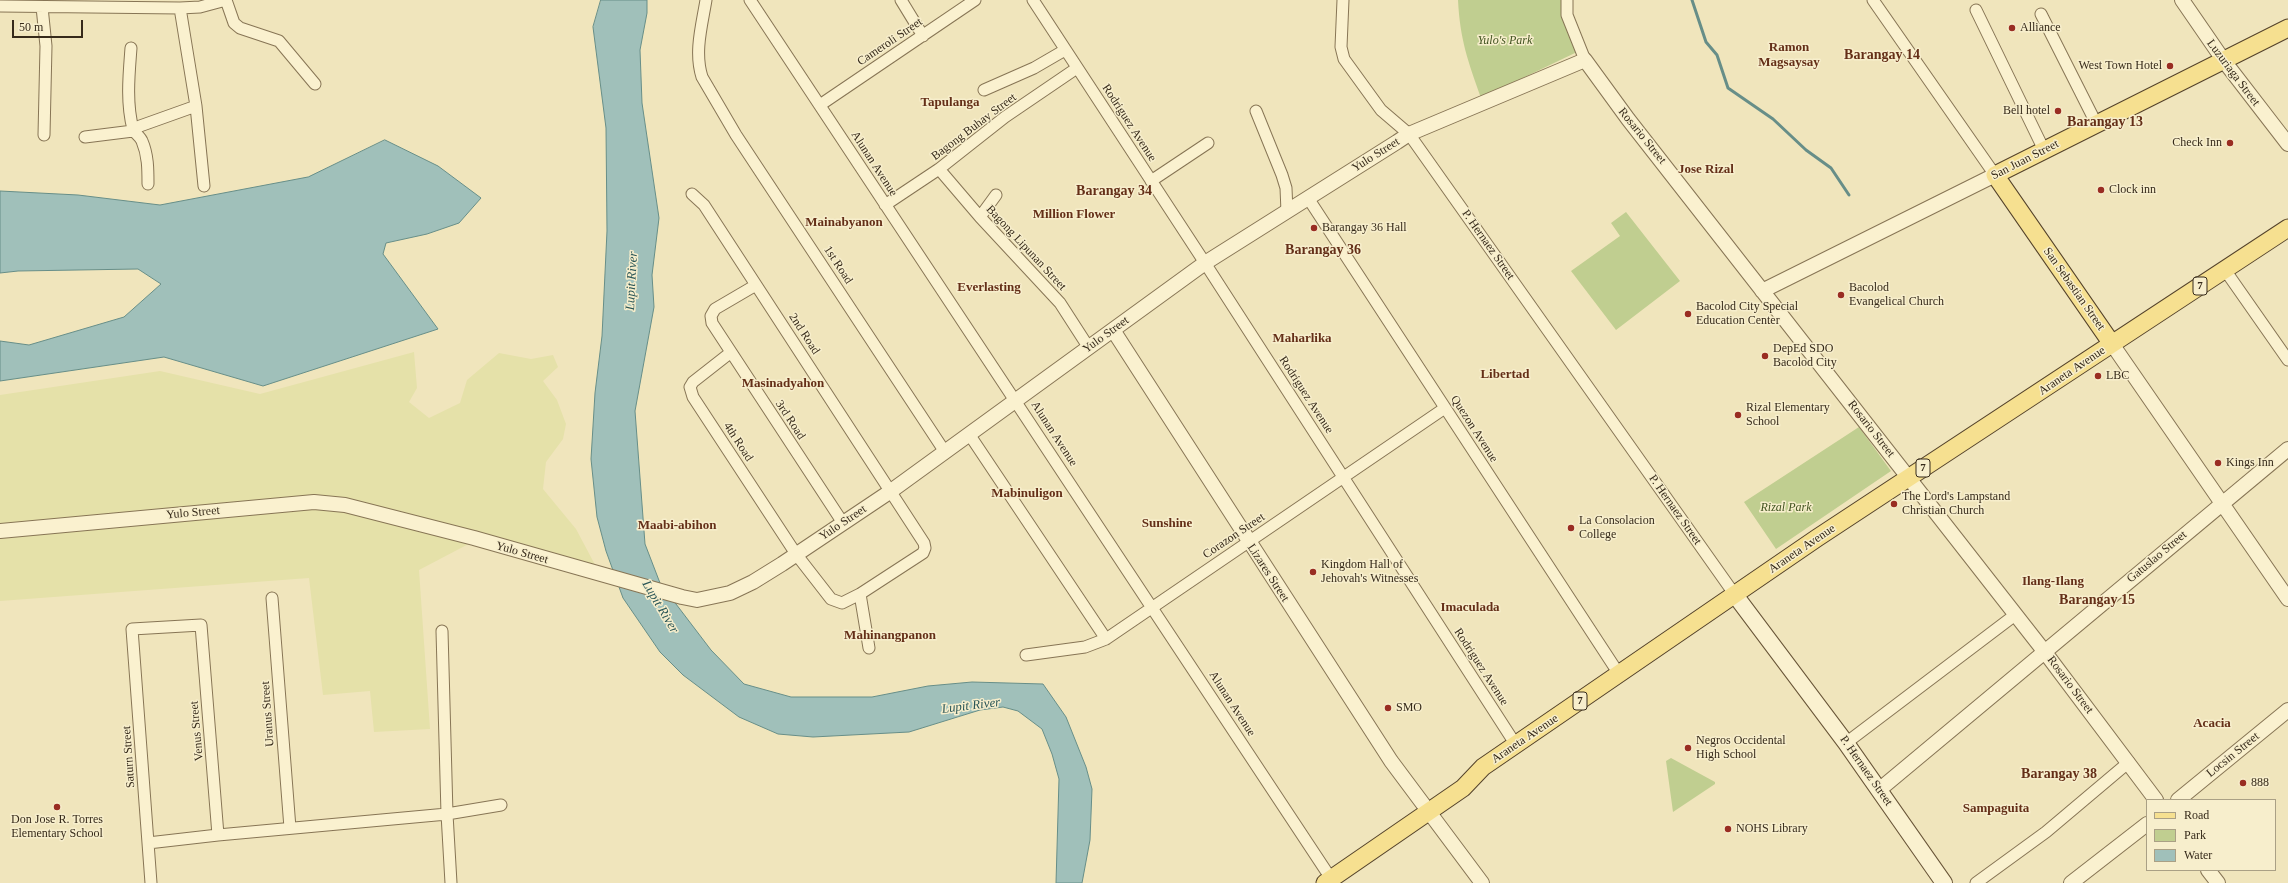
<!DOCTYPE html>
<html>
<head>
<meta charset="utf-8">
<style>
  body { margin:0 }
  #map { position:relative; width:2288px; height:883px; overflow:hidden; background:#f0e5bc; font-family:Georgia,serif }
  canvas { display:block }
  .legend { position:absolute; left:2146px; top:799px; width:130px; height:72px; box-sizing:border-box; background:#f7eecc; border:1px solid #aaa085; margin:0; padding:5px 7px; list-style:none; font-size:12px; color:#362a1a }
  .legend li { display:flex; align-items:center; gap:8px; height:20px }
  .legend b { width:20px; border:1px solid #aaa085 }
  .scale { position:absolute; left:12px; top:20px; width:71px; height:18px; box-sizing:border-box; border:2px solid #362a1a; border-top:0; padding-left:5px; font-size:12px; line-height:14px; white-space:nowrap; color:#362a1a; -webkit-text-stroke:3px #f7eecc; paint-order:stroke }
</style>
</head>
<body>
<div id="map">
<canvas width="2288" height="883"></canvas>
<ul class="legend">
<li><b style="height:5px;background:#f6e090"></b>Road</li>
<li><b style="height:11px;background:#c0ce90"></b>Park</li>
<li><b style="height:11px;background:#a0c0ba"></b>Water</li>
</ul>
<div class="scale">50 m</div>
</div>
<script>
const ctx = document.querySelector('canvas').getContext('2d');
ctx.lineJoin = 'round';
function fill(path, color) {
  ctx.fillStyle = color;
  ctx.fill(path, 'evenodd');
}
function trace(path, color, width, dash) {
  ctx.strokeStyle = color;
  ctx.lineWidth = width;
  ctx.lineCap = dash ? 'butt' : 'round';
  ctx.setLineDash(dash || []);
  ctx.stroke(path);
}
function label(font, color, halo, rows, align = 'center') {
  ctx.font = font + ' Georgia,serif';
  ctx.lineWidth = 3;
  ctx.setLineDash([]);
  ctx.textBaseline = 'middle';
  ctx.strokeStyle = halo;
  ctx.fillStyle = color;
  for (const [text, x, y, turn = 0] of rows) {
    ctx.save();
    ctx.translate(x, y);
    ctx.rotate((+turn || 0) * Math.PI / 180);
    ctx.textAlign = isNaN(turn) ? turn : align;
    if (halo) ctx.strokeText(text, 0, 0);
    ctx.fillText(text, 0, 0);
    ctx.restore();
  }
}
const farmland = new Path2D(`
  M414,352l3,36 -8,14 20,16 31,-15 7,-23 32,-27 32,6 22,-4 5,12 -15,14 14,19 9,24 -3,15 -17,23 -3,27 33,40 25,47 -121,-38 -61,32 11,159 -56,3 -4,-41 -47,4 -14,-117 -309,23v-206l160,-24 100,23z`);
const green = new Path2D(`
  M1458,0h105l14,52 -96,46c-13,-37 -21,-58 -23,-98z
  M1626,212l54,69 -64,49 -45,-59 49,-35 -9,-13z
  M1859,427l32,44 -115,78 -32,-47z
  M1671,758l44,24v2l-42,28 -7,-51z`);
const water = new Path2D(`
  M601,0h46v13l-7,37 2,53 17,115 -7,57 2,32 -19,104 10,133 15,39 51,67 33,34 47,13h81l56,-11 44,-4 71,2 23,33 20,50 6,22 -2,51 -8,43h-26l3,-104 -7,-25 -10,-25 -24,-18 -15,-4 -23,3 -71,22 -96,5 -35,-3 -39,-17 -56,-42 -23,-23 -37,-54 -17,-47 -9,-34 -6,-58 4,-66 7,-57 5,-105 -1,-103 -13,-101z
  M385,140l53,26 43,32 -22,25 -32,11 -41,9 -3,11 55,75 -175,57 -99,-29 -164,24v-40l29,4 95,-28 37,-33 -23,-15 -120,2 -18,2v-82l78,4 82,10 148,-28z`);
const stream = new Path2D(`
  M1692,0l14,42 11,13 11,33 45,31 33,31 25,18 18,27`);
const minor = new Path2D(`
  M706,0c-4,25 -12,52 -4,77l34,58 209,317
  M750,0l584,883
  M901,0l22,36
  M1033,0l172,263 311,482
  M1343,0l-2,47 3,12 37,51 28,24 326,461
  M1567,0v15l18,45
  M1873,0l122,175
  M0,6l180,2 20,-1 26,-7 8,23 6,5 39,13 36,43
  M42,7l4,39 -2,89
  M180,8l16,98 8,80
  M1976,10l68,140
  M2041,14l55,109
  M131,48c-2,26 -5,55 2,81 1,4 7,7 9,12 6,14 6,28 6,43
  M984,90l50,-22 31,-18
  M820,105l155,-105
  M1256,111l26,64 4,13 1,24
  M85,137l48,-6 7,-5 56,-20
  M939,169l41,48 80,86 29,45
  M1151,181l57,-38
  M692,194l12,11 220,338 1,5 -2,5 -63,41 9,54
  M1308,198l311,476
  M885,205l54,-36 66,-52 72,-49
  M980,217l16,-22
  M2225,270l63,90
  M756,285l-41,24 -4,7 1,7 131,200
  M730,353l-37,29 -3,5 3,10 103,157 35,45 11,4 18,-9
  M969,434l137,205
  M272,598l18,230
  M442,631l5,183 4,69
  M1026,655l59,-8 21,-8 339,-231
  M1846,743l169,-128
  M148,843l70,-8 229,-21 54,-9
  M151,883l-19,-254 69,-4 17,210
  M1976,883l70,-51 83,-70`);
const tertiary = new Path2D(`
  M2182,0l42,61 64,83
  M1762,291l233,-116
  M1113,330l278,431 91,122
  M2112,344l176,255
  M0,531l314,-29 31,3 129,33 208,59 15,3 33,-7 23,-11 29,-18 109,-73 314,-228 192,-121 12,-8 176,-74 43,59 416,532 112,149
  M1879,790l409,-341
  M2178,800l110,-90
  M2208,870l10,13
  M2071,883l76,-59`);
const secondary = new Path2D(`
  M1735,595l111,148 98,140`);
const primary = new Path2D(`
  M2112,344l-117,-169 293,-147
  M1325,883l138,-95 20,-21 334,-229 471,-310`);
const markers = [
  [2012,28,4,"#992d22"],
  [2170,66,4,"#992d22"],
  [2058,111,4,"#992d22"],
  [2230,143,4,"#992d22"],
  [2101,190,4,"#992d22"],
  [1314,228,4,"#992d22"],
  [1841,295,4,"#992d22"],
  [1688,314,4,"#992d22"],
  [1765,356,4,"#992d22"],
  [2098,376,4,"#992d22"],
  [1738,415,4,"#992d22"],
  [2218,463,4,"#992d22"],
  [1894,504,4,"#992d22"],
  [1571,528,4,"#992d22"],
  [1313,572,4,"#992d22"],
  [1388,708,4,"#992d22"],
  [1688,748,4,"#992d22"],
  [2243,783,4,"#992d22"],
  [57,807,4,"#992d22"],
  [1728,829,4,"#992d22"]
];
const shields = [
  [2200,286,14],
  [1923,468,14],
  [1580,701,14]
];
const shieldNames = [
  ["7",2200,286],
  ["7",1923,468],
  ["7",1580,701]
];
const poiNames = [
  ["Alliance",2020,28],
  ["West Town Hotel",2162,66,"right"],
  ["Bell hotel",2050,111,"right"],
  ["Check Inn",2222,143,"right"],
  ["Clock inn",2109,190],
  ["Barangay 36 Hall",1322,228],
  ["Bacolod",1849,288],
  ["Evangelical Church",1849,302],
  ["Bacolod City Special",1696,307],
  ["Education Center",1696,321],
  ["DepEd SDO",1773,349],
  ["Bacolod City",1773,363],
  ["LBC",2106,376],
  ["Rizal Elementary",1746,408],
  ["School",1746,422],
  ["Kings Inn",2226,463],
  ["The Lord's Lampstand",1902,497],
  ["Christian Church",1902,511],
  ["La Consolacion",1579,521],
  ["College",1579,535],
  ["Kingdom Hall of",1321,565],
  ["Jehovah's Witnesses",1321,579],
  ["SMO",1396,708],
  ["Negros Occidental",1696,741],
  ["High School",1696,755],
  ["888",2251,783],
  ["Don Jose R. Torres",57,820,"center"],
  ["Elementary School",57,834,"center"],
  ["NOHS Library",1736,829]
];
const parkNames = [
  ["Yulo's Park",1505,41],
  ["Rizal Park",1786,508]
];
const streetNames = [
  ["Cameroli Street",890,42,-34],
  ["Luzuriaga Street",2233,73,53],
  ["Rodriguez Avenue",1129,123,57],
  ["Bagong Buhay Street",974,127,-37],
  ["Rosario Street",1642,136,51],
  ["Yulo Street",1376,155,-32],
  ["San Juan Street",2025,160,-27],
  ["Alunan Avenue",874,164,57],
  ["P. Hernaez Street",1488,245,55],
  ["Bagong Lipunan Street",1026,248,47],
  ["1st Road",838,265,57],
  ["San Sebastian Street",2074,289,55],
  ["2nd Road",804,334,57],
  ["Yulo Street",1106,335,-36],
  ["Araneta Avenue",2072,371,-34],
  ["Rodriguez Avenue",1306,395,57],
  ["3rd Road",790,420,57],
  ["Quezon Avenue",1474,429,57],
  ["Rosario Street",1871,429,52],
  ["Alunan Avenue",1054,434,57],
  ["4th Road",738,442,57],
  ["P. Hernaez Street",1675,510,55],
  ["Yulo Street",193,513,-5],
  ["Yulo Street",843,523,-34],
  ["Corazon Street",1234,536,-34],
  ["Araneta Avenue",1802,549,-34],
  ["Yulo Street",522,553,16],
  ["Gatuslao Street",2157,557,-40],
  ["Lizares Street",1268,573,57],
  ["Rodriguez Avenue",1481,667,57],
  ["Rosario Street",2070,685,53],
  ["Alunan Avenue",1232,704,57],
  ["Uranus Street",268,714,-94],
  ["Venus Street",197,731,-95],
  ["Araneta Avenue",1525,739,-34],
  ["Locsin Street",2233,755,-39],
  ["Saturn Street",129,757,-94],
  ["P. Hernaez Street",1866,771,55]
];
const neighbourhoodNames = [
  ["Ramon",1789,48],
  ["Magsaysay",1789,63],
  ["Tapulanga",950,103],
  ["Jose Rizal",1706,170],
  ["Million Flower",1074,215],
  ["Mainabyanon",844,223],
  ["Everlasting",989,288],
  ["Maharlika",1302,339],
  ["Libertad",1505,375],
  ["Masinadyahon",783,384],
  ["Mabinuligon",1027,494],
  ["Sunshine",1167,524],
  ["Maabi-abihon",677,526],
  ["Ilang-Ilang",2053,582],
  ["Imaculada",1470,608],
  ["Mahinangpanon",890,636],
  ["Acacia",2212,724],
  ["Sampaguita",1996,809]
];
const waterNames = [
  ["Lupit River",632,281,-87],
  ["Lupit River",660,607,59],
  ["Lupit River",971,706,-7]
];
const quarterNames = [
  ["Barangay 14",1882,55],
  ["Barangay 13",2105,122],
  ["Barangay 34",1114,191],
  ["Barangay 36",1323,250],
  ["Barangay 15",2097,600],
  ["Barangay 38",2059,774]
];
fill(farmland, '#e5e1a9');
fill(green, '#c0ce90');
fill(water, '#a0c0ba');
trace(water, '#678e88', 1);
trace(stream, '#678e88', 3);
trace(minor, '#877555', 13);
trace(tertiary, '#877555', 16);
trace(secondary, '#695538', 18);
trace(primary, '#54422a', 19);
trace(minor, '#faf1cf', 11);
trace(tertiary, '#faf1cf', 14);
trace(secondary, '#faf1cf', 16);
trace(primary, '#f6e090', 17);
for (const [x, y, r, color] of markers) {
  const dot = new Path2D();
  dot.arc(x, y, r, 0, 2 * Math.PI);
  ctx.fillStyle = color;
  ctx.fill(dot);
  trace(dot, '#f7eecc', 1.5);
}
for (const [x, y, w] of shields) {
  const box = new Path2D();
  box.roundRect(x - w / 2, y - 9, w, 18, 3);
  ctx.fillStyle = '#f7eecc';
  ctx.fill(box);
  trace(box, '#362a1a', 1);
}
label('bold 11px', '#362a1a', null, shieldNames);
label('12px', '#362a1a', '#f7eecc', poiNames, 'left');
label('italic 12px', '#415320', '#f7eecc', parkNames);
label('12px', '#362a1a', '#f7eecc', streetNames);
label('bold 13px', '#642f18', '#f7eecc', neighbourhoodNames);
label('italic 13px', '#295556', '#f7eecc', waterNames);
label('bold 14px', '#642f18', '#f7eecc', quarterNames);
</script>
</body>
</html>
